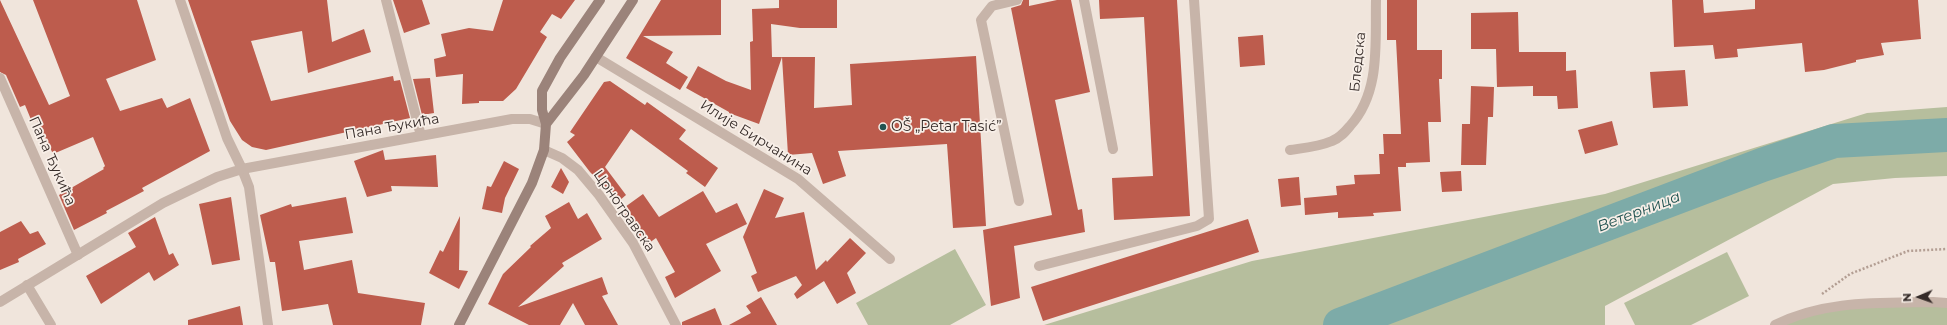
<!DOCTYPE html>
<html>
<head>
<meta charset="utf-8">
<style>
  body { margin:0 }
  #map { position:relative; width:1947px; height:325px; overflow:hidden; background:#f0e5dc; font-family:Montserrat,sans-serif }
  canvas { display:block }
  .north { position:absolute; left:1899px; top:277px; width:40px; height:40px; -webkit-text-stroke:3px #f8efe8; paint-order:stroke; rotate:268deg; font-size:11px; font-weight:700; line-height:16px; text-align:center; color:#352b28 }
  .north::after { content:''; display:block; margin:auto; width:14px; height:18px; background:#352b28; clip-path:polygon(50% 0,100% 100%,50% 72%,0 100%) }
</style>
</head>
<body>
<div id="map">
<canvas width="1947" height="325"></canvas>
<div class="north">N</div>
</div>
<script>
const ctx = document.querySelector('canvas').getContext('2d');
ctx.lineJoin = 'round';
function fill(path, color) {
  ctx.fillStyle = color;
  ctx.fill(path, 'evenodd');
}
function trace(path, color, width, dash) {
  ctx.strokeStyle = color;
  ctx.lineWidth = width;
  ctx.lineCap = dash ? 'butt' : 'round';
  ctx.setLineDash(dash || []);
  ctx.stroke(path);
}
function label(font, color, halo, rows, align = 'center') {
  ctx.font = font + ' Montserrat,sans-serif';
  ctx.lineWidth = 3.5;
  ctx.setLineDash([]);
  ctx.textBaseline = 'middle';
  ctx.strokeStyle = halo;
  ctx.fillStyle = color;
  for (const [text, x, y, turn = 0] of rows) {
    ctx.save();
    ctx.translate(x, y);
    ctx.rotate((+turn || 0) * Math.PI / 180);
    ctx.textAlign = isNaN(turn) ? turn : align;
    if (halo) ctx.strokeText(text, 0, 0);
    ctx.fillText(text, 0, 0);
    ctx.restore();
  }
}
const green = new Path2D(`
  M1947,107v69l-52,2 -62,6 -228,122v19h-561l208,-64 353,-67 262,-81z
  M955,249l31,56 -36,20h-82l-12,-22z
  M1727,252l22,44 -58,29h-56l-11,-22z
  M1947,303v22h-172l35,-14z`);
const river = new Path2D(`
  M1340,325l422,-160 72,-24 113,-6`);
const building = new Path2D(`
  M0,0l49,105 21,-9 -37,-96h104l19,60 -50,19 14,32 42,-13 5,10 23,-10 20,53 -68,37 2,3 -38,20 1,2 -33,17 -15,-35 45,-26 -1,-1 2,-2 -12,-29 -40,17 -16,-34 -5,2 -7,-17 -5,2 -14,-32 -6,-3z
  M188,0h139l5,42 32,-13 7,23 -63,21 -6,-42 -51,10 20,60 122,-25 1,5 6,-1 10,38 -144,32 -14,-3 -10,-7 -12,-19z
  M393,0h29l8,24 -26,9z
  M503,0h72l-14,19 -9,-5 -12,18 7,5 -31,52 -13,12h-24v2l-17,1 1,-30 -27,3 -2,-18 12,-3 -5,-22 28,-6 24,3z
  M661,0h60v35l-78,1 30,16 -7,11 22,14 -8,13 -54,-32z
  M779,0h58v28h-37l-29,-4 1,33h43l-1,51 38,-3 -2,-41 126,-8 10,170 -33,2 -6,-84 -109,7 8,25 -23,8 -11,-31 -24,2 -6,-98 -23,67 -30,-11v-1l-43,-24 12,-22 28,15 25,9 -1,-48 3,-1 -1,-32 27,-1z
  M1023,0h6v6l28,-6h14l19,92 -35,8 23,110 4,-1 3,23 -71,14 6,52 -29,8 -8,-76 69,-15 -41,-207 10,-3z
  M1099,0h78l13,216 -76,4 -2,-42 41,-2 -9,-159 -44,2z
  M1387,0h30v50h25v29h-3l2,43h-13l2,40 -24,1v4h-8l3,44 -28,2 1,3 -36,2v-6l-33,3 -1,-17 33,-3 -1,-9 19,-2 -1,-9 26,-1 -1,-20h5l-1,-20h18l-5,-94h-9z
  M1672,0h31l1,13 51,-4v-9h163l3,39 -40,4 3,12 -28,5v2l-32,8 -19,2 -3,-29 -65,6 1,8 -23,2 -2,-14 -39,2z
  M1518,12l1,40h47v19l10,-1 2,38 -20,1 -1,-13h-24v-10l-36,1 -1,-38h-25v-36z
  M1263,35l2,30 -25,2 -2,-30z
  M1685,70l3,36 -35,2 -3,-36z
  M430,78l4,35 -12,2 -9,-36z
  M610,81l35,24 2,-3 39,28 -7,9 39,29 -13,19 -19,-14 2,-2 -57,-42 -26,38 21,28 -7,6 -29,-29 -23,-30 8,-7 -5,-3 34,-50z
  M1471,86l23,1 -1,30h-5l-2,48h-25l1,-41h8z
  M1612,121l6,24 -33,9 -7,-24z
  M383,150l2,10 51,-5 2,32 -47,-1 1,5 -25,6 -13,-36z
  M504,161l15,8 -14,29 -3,15 -20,-4 5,-23 4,1z
  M561,168l8,14 -6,12 -12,-7z
  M1461,171l1,20 -20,1 -2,-20z
  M1299,177l2,28 -20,2 -3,-28z
  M764,189l20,9 -9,20 29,-6 12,58 10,-10 1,2 23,-24 16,15 -19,20 9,20 -19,11 -13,-23 -27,18 -3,-5 8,-9 -6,-9 -38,16 -7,-16 6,-3 -14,-36z
  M703,191l13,22 21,-10 10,21 -41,20 15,27 -46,27 -10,-21 10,-5 -19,-34 -11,8 -21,-30 5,-6 -4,-3 18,-13 16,23z
  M231,197l9,63 -28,5 -13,-61z
  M346,197l7,36 -54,8 5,29 48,-10 6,33 67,10 -4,22h-88l-5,-21 -46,7 -7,-49h-5l-10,-47 31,-11 1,3z
  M569,202l9,17 9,-6 15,26 -40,24 2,3 -46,41 84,-30 6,17 -6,2 16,29h-33l-12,-22 -13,22h-31l-41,-21 15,-30 28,-27 -1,-1 21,-18 -6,-12z
  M460,216l-1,54 9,1 -9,18 -30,-16 11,-23 3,2z
  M155,217l14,38 4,-2 6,12 -25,16 -5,-9 -48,32 -15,-28 50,-29 -8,-14z
  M1248,219l11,33 -216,69 -12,-34z
  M21,221l9,13 8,-3 8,13 -28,15 1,3 -19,8v-38z
  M761,297l16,28h-48l22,-12 -5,-7z
  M240,306l3,19h-55v-5z
  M715,308l7,17h-40v-3z`);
const path = new Path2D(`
  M1822,294l28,-20 58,-23 39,-2`);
const lane = new Path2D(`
  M1017,0l-25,6 -11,14 38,181
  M1084,0l29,149
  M0,78l78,177
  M242,169l7,18 19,138
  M1039,266l158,-40 12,-7 -15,-219
  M27,285l24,40`);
const street = new Path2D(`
  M180,0l47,138 15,31
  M386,0l35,136
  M596,57l202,122 92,80
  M544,150l18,8 16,12 21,25 34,48 43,82
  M1290,150c13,-2 28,-3 42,-9 8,-3 13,-9 18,-15 31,-34 25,-83 26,-126
  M0,302l163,-99 54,-26 25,-8 270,-50h18l16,5
  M1775,325c49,-25 104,-22 158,-23l14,1`);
const secondary = new Path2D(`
  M546,124l38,-49 49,-75
  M459,325l73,-142 12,-33 2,-26 -4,-14v-19l18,-33 40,-58`);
const markers = [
  [883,127,4,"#215351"]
];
const streetNames = [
  ["Бледска",1358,62,-84],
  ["Пана Ђукића",392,127,-10],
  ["Илије Бирчанина",756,138,32],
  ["Пана Ђукића",52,161,66],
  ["Црнотравска",624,211,55]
];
const poiNames = [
  ["OŠ „Petar Tasić”",891,127]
];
const waterNames = [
  ["Ветерница",1639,212,-21]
];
fill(green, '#b6be9d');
trace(river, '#7daba8', 34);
fill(building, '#bd5c4d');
trace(path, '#b39e93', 2.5, [2, 2]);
trace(lane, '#c7b4a9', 10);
trace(street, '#c7b4a9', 10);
trace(secondary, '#9b837a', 10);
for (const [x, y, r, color] of markers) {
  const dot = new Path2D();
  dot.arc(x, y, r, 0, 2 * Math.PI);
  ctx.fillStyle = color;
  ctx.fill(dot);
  trace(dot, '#f8efe8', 1.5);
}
label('14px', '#352b28', '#f8efe8', streetNames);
label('14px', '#352b28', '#f8efe8', poiNames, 'left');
label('italic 15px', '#215351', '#f8efe8', waterNames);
</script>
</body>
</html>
